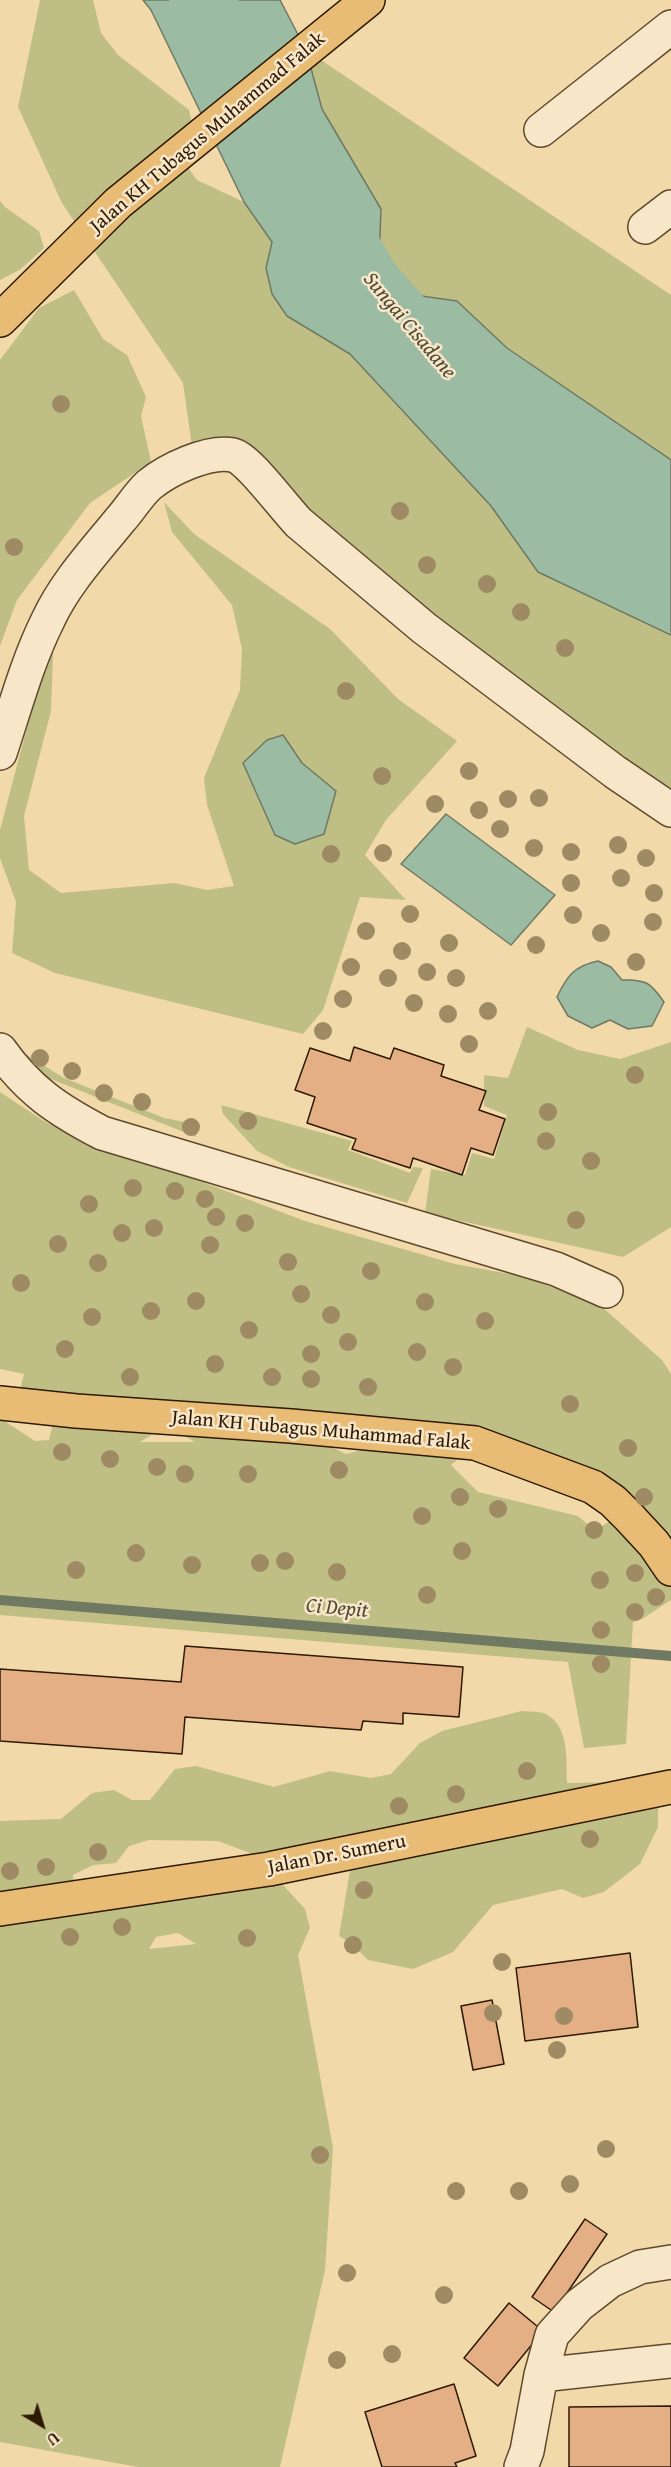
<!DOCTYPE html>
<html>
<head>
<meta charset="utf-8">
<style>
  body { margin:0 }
  #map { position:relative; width:671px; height:2467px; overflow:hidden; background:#f2d9aa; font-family:"Gentium Book Plus",serif }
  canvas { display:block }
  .north { position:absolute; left:12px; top:2395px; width:60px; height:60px; -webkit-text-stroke:4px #f7e6c8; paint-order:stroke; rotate:142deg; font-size:16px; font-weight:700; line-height:24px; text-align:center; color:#2e1904 }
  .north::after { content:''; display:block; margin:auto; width:21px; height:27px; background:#2e1904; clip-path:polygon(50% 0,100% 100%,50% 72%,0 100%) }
</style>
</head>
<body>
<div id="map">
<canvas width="671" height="2467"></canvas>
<div class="north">U</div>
</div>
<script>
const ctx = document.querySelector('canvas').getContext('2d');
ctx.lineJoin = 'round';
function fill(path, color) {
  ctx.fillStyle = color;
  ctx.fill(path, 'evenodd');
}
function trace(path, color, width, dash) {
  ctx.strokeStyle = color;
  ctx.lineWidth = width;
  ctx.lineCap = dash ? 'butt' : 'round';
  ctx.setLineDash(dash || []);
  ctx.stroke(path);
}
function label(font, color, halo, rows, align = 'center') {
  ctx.font = font + ' "Gentium Book Plus",serif';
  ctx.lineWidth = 5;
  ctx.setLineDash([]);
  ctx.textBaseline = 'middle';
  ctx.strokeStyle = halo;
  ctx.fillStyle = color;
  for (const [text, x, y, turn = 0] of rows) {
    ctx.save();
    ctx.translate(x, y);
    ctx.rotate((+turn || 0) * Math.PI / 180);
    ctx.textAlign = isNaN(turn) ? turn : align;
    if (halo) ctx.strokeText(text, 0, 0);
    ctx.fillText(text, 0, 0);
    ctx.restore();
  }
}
const green = new Path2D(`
  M40,0h53l8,33 17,22 71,55 6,26 -12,25 14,19 47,22 28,40 -6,26 21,48 63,38 141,152 47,66 133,63v175l-416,-337 -61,-13 -11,-77 -121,-180 -44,-96z
  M306,50l365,245v165l-164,-112 -47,-44 -60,-11 -21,-33 2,-51 -59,-100z
  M0,201l5,6 34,24 5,17 -23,21 -21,11z
  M74,290l29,49 24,16 19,42 -5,19 10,46 -61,41 -73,97 -17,46v-286l39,-52z
  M164,502l30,32 136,95 68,70 59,42 -71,79 -21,35 41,45 -46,-3 -37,113 -20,24 -248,-61 -43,-20 4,-51 -16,-44v-28l54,-205 -3,86 -27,105 5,54 32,23 113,-10 33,7 27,-4 -27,-81 -3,-27 36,-88 2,-41 -10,-44 -60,-73z
  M527,1027l51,23 42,9 51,-17v185l-48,30 -198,-44 6,-44 34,6 7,-22 22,6 13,-44 -23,-9v-31l24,3z
  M0,1032l6,10 58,36 100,40 32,6v13l-190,-76 -6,-8z
  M0,1092l47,31 258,98 150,43 71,13 76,30 60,53 9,14v226l-29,19 -9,3 -7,122 -42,4 -16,-86 -568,-47v-199l3,4 32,21 14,-1 8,-33 -40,-6 7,-27 -24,-5zM292,1429l95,15 -41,10zM156,1432h21l18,10h-55zM475,1444l159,52 -10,18 -30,16 -16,-14 -100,-24 -27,-27z
  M221,1105l131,36 -4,9 62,23 3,-6 10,1 -16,35 -118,-36 -32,-16 -34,-37z
  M522,1711c7,1 18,0 24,3 24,13 20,47 21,69l58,-1 33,24v21l-18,37 -36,28 -21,6 -21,-9 -69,16 -40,47 -40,17 -45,-9 -15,-15 -14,-9 11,-66 -6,-21 -62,16 -64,-24 -69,-1 -20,6 -13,17 -23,2 -20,10 2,18 194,-23 36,39 5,19 -12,27 35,193 -8,122 -45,197h-142l-138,-25v-621l61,-2 31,-26 22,-3 18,10h18l25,-31 21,-3 78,21 56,-16 41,7 20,-4 29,-31 22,-12zM178,1933l18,11 -47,5 7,-12z`);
const water = new Path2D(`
  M143,0h137l26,50 16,59 59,100 -2,51 21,33 57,8 50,47 164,112v175l-133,-63 -47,-66 -141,-152 -63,-38 -15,-22 -6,-26 6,-26 -28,-40 -93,-192zM258,90l84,146h-1l-84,-141z
  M283,735l19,28 34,28 -12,43 -29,10 -20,-9 -32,-72 24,-23z
  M446,814l109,81 -44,50 -110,-81z
  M598,961l13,6 11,13c24,-1 29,3 42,22l-12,24 -24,3 -18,-9 -18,8 -24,-12 -11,-19c10,-21 17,-31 41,-36z`);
const stream = new Path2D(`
  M0,1600l671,56`);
const river = new Path2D(`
  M201,0l168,283 56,64`);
const building = new Path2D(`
  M354,1047l36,12 4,-11 50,17 -3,11 45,15 -7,19 26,9 -12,36 -22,-7 -9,27 -49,-17 -3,10 -58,-19 4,-10 -49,-16 8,-26 -20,-7 15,-42 40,13z
  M185,1646l278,21 -4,50 -56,-4v11l-40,-3 -2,9 -176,-13 -3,37 -182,-13v-72l181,13z
  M630,1953l8,74 -113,14 -9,-73z
  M492,2000l12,64 -31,6 -12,-64z
  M585,2219l22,15 -53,78 -22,-15z
  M509,2303l34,28 -45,55 -34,-28z
  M454,2384l22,72 -21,7 2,4h-75l-17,-55z
  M671,2406v61h-102v-60z`);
const minor = new Path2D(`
  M541,130l130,-103
  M645,227l26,-20
  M0,753c15,-45 27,-91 48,-133 17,-37 47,-69 72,-100 10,-11 18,-25 29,-35 18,-15 59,-35 84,-30 14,2 52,54 66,68l125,105 191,144 56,38
  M0,1050c29,41 58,60 102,83l454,136 50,22
  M541,2375l130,-14
  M521,2467l6,-16 14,-76 11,-40 27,-30 31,-24 30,-14 31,-5`);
const major = new Path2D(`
  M0,320l118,-117 250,-203
  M0,1403l76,8 215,15 184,17 118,44 20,14 16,16 25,27 17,25
  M0,1909l269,-40 402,-82`);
const trees = [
  [61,404],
  [400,511],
  [14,547],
  [427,565],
  [487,584],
  [521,612],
  [565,648],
  [346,691],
  [469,771],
  [382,776],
  [539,798],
  [508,799],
  [435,804],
  [479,810],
  [500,829],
  [618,845],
  [534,848],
  [571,852],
  [383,853],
  [331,854],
  [646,858],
  [621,878],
  [571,883],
  [654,893],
  [410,914],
  [573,915],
  [653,922],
  [366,931],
  [601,933],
  [449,943],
  [536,945],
  [402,951],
  [636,962],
  [351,967],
  [427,972],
  [388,978],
  [456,978],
  [343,999],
  [414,1003],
  [488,1011],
  [448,1014],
  [323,1031],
  [469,1044],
  [40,1058],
  [72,1071],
  [635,1075],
  [104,1093],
  [142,1102],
  [548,1112],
  [248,1121],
  [191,1127],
  [546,1141],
  [591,1161],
  [133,1188],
  [175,1191],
  [205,1199],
  [89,1204],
  [216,1217],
  [576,1220],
  [245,1223],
  [154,1228],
  [122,1233],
  [58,1244],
  [210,1245],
  [288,1262],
  [98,1263],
  [371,1271],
  [21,1283],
  [301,1294],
  [196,1301],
  [425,1302],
  [151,1311],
  [331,1315],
  [92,1317],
  [485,1321],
  [249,1330],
  [348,1342],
  [65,1349],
  [417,1352],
  [311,1354],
  [215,1364],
  [453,1367],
  [130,1377],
  [272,1377],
  [311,1379],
  [368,1387],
  [570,1404],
  [628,1448],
  [62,1452],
  [110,1459],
  [157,1467],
  [339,1470],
  [185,1474],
  [248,1474],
  [460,1497],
  [644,1497],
  [498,1509],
  [422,1516],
  [594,1530],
  [462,1551],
  [136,1553],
  [285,1561],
  [260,1563],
  [192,1565],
  [76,1570],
  [337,1572],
  [635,1573],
  [600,1580],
  [427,1595],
  [656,1597],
  [635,1612],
  [601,1630],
  [601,1664],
  [527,1771],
  [456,1794],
  [399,1806],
  [590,1839],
  [98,1852],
  [46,1867],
  [10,1871],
  [364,1890],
  [122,1927],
  [70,1937],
  [247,1938],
  [353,1945],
  [502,1962],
  [493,2013],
  [564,2016],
  [557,2050],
  [606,2149],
  [320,2155],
  [570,2184],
  [456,2191],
  [519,2191],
  [347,2273],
  [444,2295],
  [392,2354],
  [337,2360]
];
const streetNames = [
  ["Jalan KH Tubagus Muhammad Falak",208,133,-40],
  ["Jalan KH Tubagus Muhammad Falak",321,1431,5],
  ["Jalan Dr. Sumeru",337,1855,-11]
];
const waterNames = [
  ["Sungai Cisadane",409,326,50],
  ["Ci Depit",337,1609,5]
];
fill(green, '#bfbe85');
fill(water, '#9cbba3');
trace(water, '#707a63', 1.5);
trace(stream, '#707a63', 10);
trace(river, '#9cbba3', 64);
fill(building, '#e5af86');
trace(building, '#2e1904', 1.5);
trace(minor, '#5f492e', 36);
trace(major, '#2e1904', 36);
trace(minor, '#f7e6c8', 33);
trace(major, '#e9bc75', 33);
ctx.fillStyle = '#9e8b64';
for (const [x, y] of trees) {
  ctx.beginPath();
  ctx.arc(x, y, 9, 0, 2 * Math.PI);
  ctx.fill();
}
label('20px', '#2e1904', '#f7e6c8', streetNames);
label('italic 21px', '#4f4a34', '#f7e6c8', waterNames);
</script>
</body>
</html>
